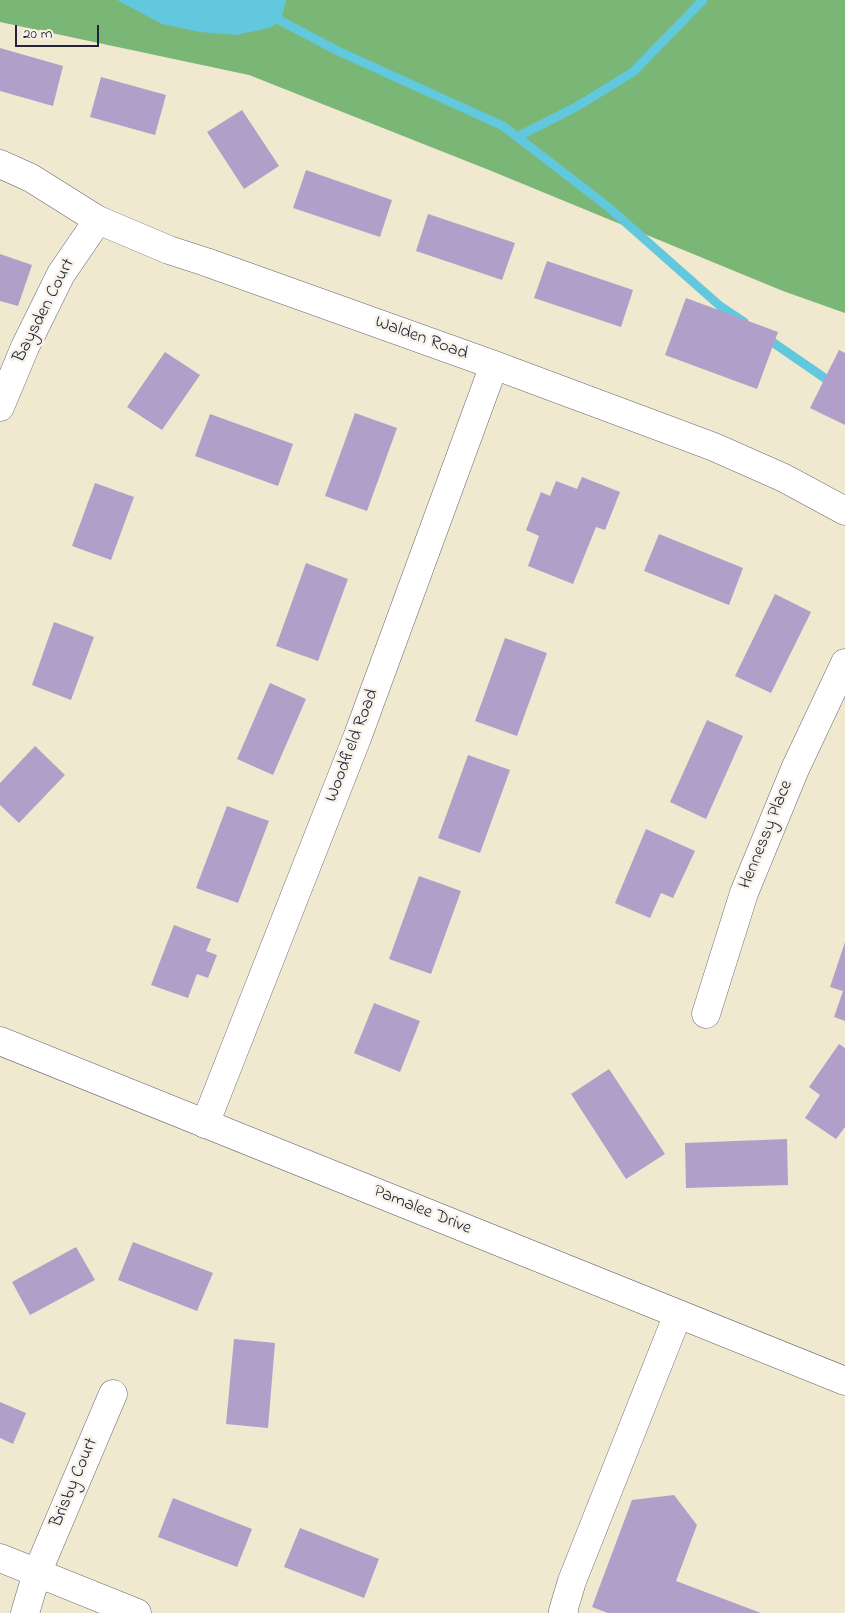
<!DOCTYPE html>
<html>
<head>
<meta charset="utf-8">
<style>
  body { margin:0 }
  #map { position:relative; width:845px; height:1613px; overflow:hidden; background:#f0e8cf; font-family:"Indie Flower",sans-serif }
  canvas { display:block }
  .scale { position:absolute; left:15px; top:25px; width:84px; height:22px; box-sizing:border-box; border:2px solid #22223b; border-top:0; padding-left:6px; font-size:15px; line-height:18px; white-space:nowrap; color:#22223b; -webkit-text-stroke:4px #f7f3e8; paint-order:stroke }
</style>
</head>
<body>
<div id="map">
<canvas width="845" height="1613"></canvas>
<div class="scale">20 m</div>
</div>
<script>
const ctx = document.querySelector('canvas').getContext('2d');
ctx.lineJoin = 'round';
function fill(path, color) {
  ctx.fillStyle = color;
  ctx.fill(path, 'evenodd');
}
function trace(path, color, width, dash) {
  ctx.strokeStyle = color;
  ctx.lineWidth = width;
  ctx.lineCap = dash ? 'butt' : 'round';
  ctx.setLineDash(dash || []);
  ctx.stroke(path);
}
function label(font, color, halo, rows, align = 'center') {
  ctx.font = font + ' "Indie Flower",sans-serif';
  ctx.lineWidth = 5;
  ctx.setLineDash([]);
  ctx.textBaseline = 'middle';
  ctx.strokeStyle = halo;
  ctx.fillStyle = color;
  for (const [text, x, y, turn = 0] of rows) {
    ctx.save();
    ctx.translate(x, y);
    ctx.rotate((+turn || 0) * Math.PI / 180);
    ctx.textAlign = isNaN(turn) ? turn : align;
    if (halo) ctx.strokeText(text, 0, 0);
    ctx.fillText(text, 0, 0);
    ctx.restore();
  }
}
const forest = new Path2D(`
  M0,0h845v313l-62,-22 -294,-121 -240,-95 -249,-53z`);
const water = new Path2D(`
  M117,0h169l-5,21 -12,7 -33,7 -36,-3 -38,-8z`);
const stream = new Path2D(`
  M257,0l24,21 57,30 165,75 104,80 113,100 24,16
  M517,137l59,-30 57,-35 70,-72
  M765,337l80,55`);
const building = new Path2D(`
  M0,48l63,18 -10,40 -53,-15z
  M101,77l65,18 -11,40 -65,-18z
  M242,110l37,56 -35,23 -37,-57z
  M306,170l86,30 -12,37 -87,-29z
  M428,214l87,29 -13,37 -86,-29z
  M0,254l32,11 -14,41 -18,-5z
  M547,261l86,29 -12,37 -87,-29z
  M686,298l92,34 -21,57 -92,-34z
  M839,350l6,3v72l-35,-17z
  M165,352l35,23 -38,55 -35,-23z
  M355,413l42,15 -30,83 -42,-15z
  M210,414l83,30 -15,42 -83,-30z
  M582,477l38,15 -15,38 -9,-3 -23,57 -45,-18 11,-30 -13,-6 15,-38 9,4 6,-15 21,8z
  M95,483l39,14 -23,63 -39,-14z
  M659,534l84,34 -14,37 -85,-34z
  M306,563l42,16 -30,82 -42,-15z
  M775,594l36,18 -40,81 -36,-17z
  M54,622l40,15 -23,63 -39,-15z
  M505,638l42,15 -30,83 -42,-15z
  M270,683l36,16 -33,76 -36,-16z
  M707,720l36,16 -37,83 -36,-17z
  M35,746l30,29 -46,48 -19,-18v-22z
  M468,755l42,15 -30,83 -42,-15z
  M227,806l42,15 -31,82 -42,-15z
  M646,829l49,22 -22,47 -12,-5 -11,25 -35,-15z
  M419,876l42,15 -30,83 -42,-15z
  M174,925l37,14 -5,12 11,4 -9,23 -11,-4 -9,24 -37,-13z
  M845,942v79l-11,-4 9,-26 -13,-4z
  M374,1003l46,18 -20,51 -46,-19z
  M839,1044l6,4v79l-9,12 -31,-21 15,-23 -11,-8z
  M609,1069l56,85 -39,25 -55,-85z
  M787,1139l1,46 -102,3 -1,-45z
  M133,1242l80,31 -16,38 -79,-31z
  M76,1247l19,33 -65,35 -18,-33z
  M234,1339l41,4 -7,85 -42,-4z
  M0,1402l26,11 -13,31 -13,-6z
  M674,1495l23,30 -21,56 85,32h-153l-16,-6 40,-107z
  M173,1498l79,31 -15,38 -79,-30z
  M300,1528l79,31 -15,39 -80,-31z`);
const minor = new Path2D(`
  M0,164l31,14 67,42 71,30 37,12 288,103 220,82 70,31 61,33
  M0,407l25,-60 36,-73 37,-54
  M706,1014l38,-121 51,-124 50,-106
  M205,1124l152,-386 137,-373
  M0,1558l137,55
  M25,1613l12,-40 76,-179
  M564,1613l-1,-2 9,-30 106,-267`);
const major = new Path2D(`
  M0,1041l845,340`);
const streetNames = [
  ["Baysden Court",45,311,-63],
  ["Walden Road",421,339,20],
  ["Woodfield Road",353,746,-69],
  ["Hennessy Place",767,835,-68],
  ["Pamalee Drive",422,1211,22],
  ["Brisby Court",75,1483,-67]
];
fill(forest, '#7ab675');
fill(water, '#61c8de');
trace(stream, '#61c8de', 9);
fill(building, '#b0a0c9');
trace(minor, '#6a676f', 29);
trace(major, '#6a676f', 29);
trace(minor, '#fff', 28);
trace(major, '#fff', 28);
label('18px', '#22223b', '#f7f3e8', streetNames);
</script>
</body>
</html>
